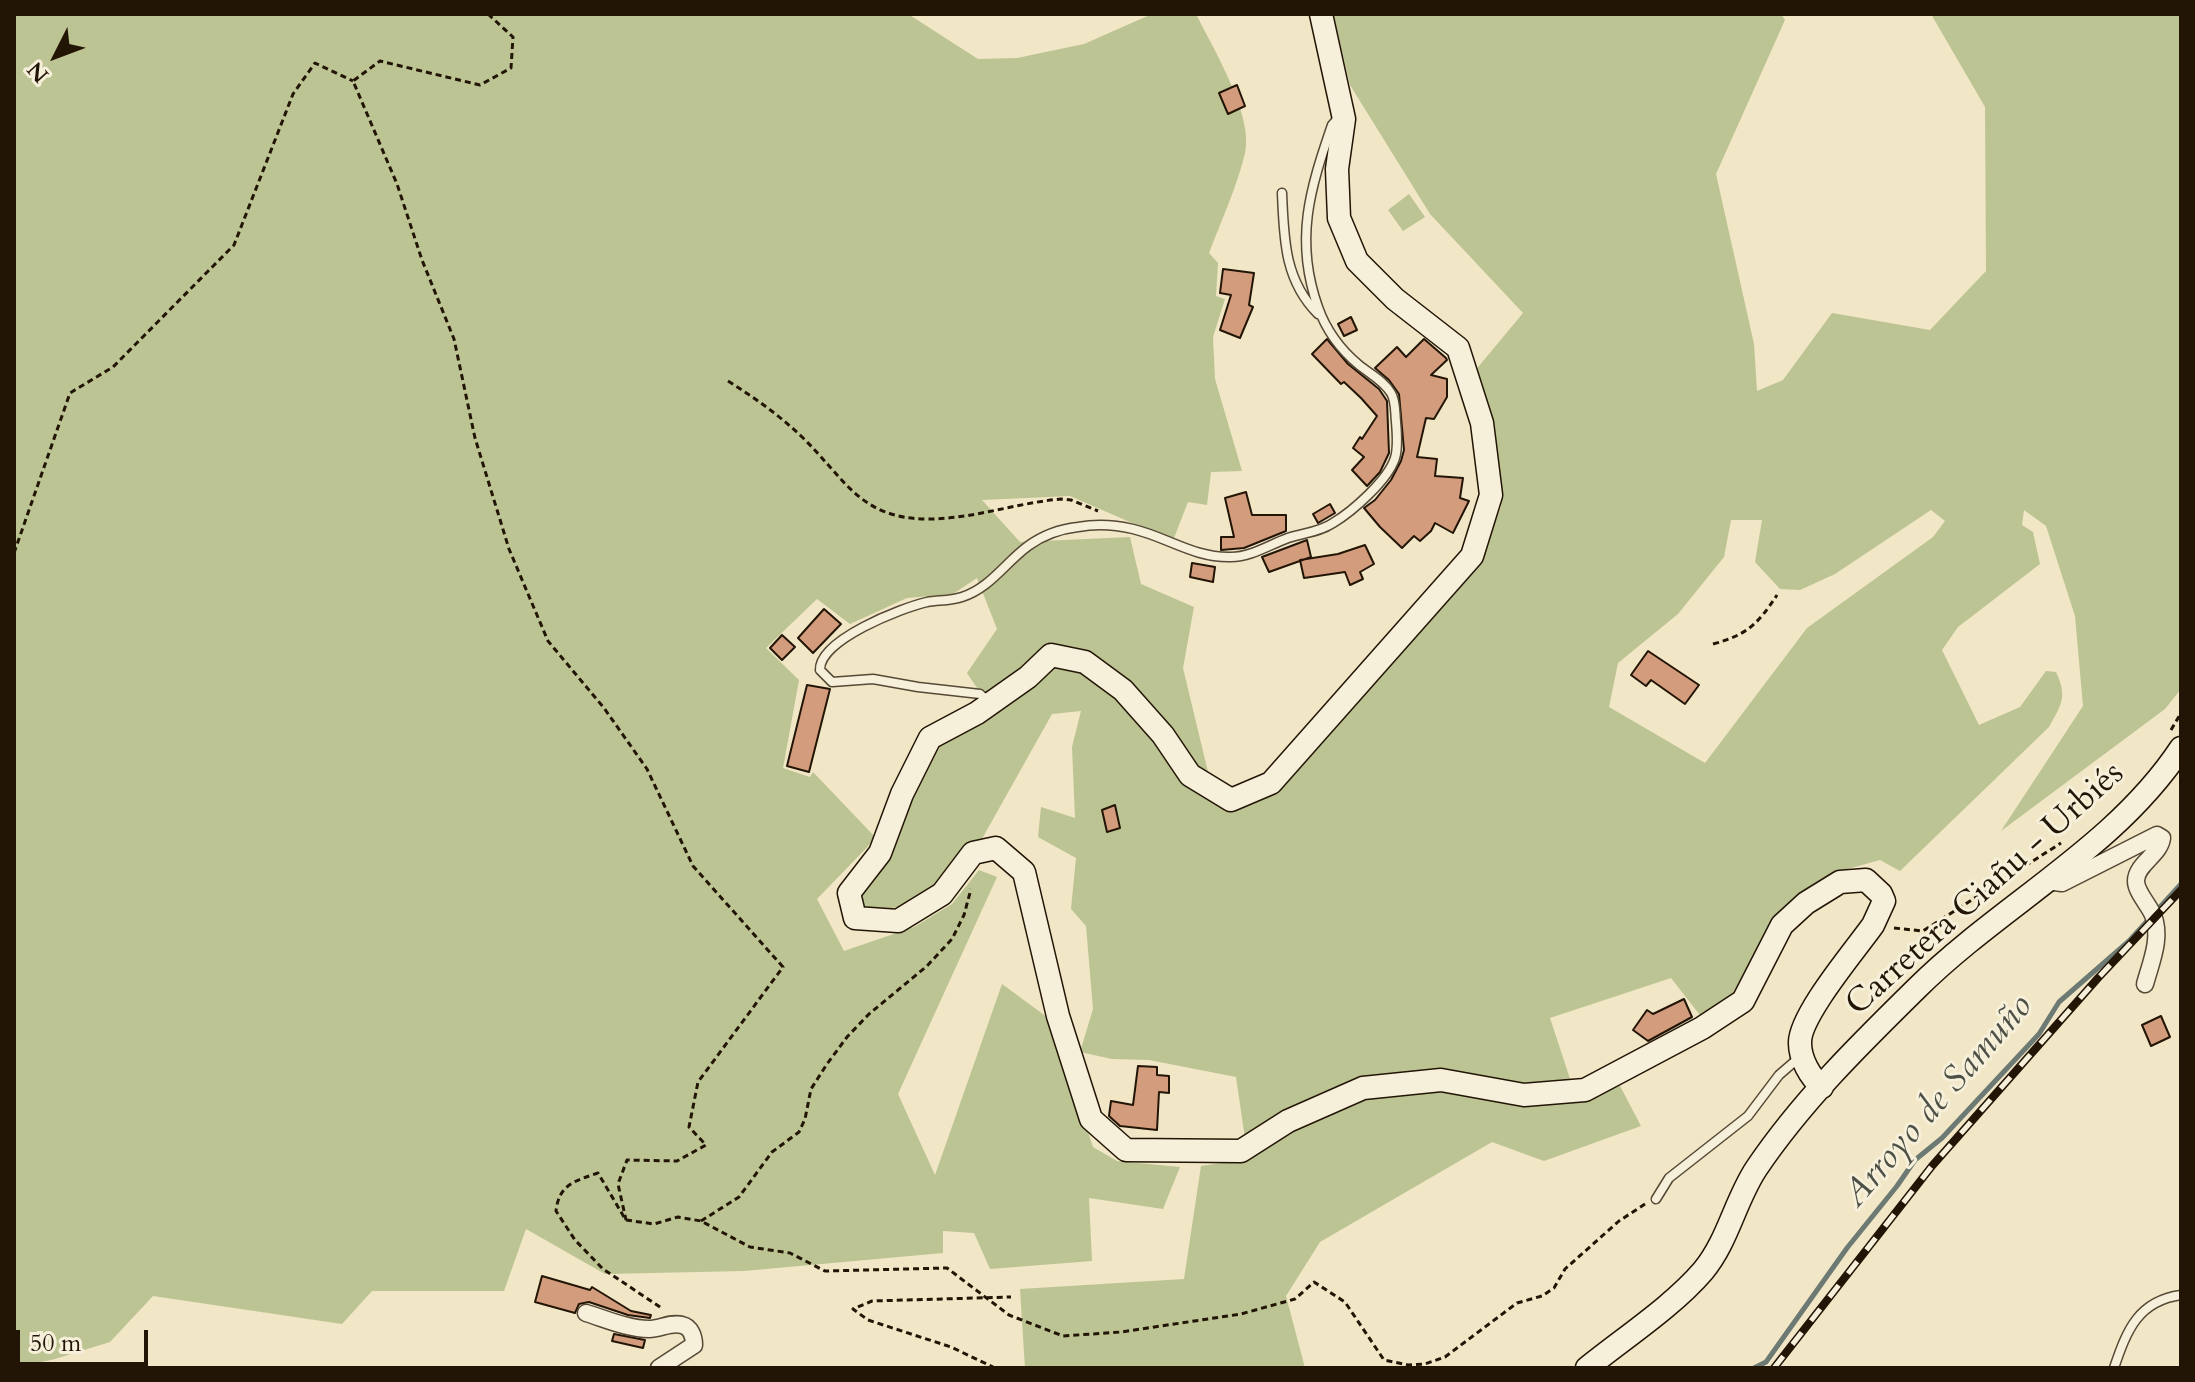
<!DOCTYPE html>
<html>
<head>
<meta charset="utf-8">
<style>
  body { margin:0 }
  #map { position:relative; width:2195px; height:1382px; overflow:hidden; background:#f1e6c5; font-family:Cardo,serif }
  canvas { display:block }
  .frame { position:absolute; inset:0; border:16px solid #231506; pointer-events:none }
  .north { position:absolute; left:16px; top:16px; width:80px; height:80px; -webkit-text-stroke:6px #f6efd9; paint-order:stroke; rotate:228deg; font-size:22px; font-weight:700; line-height:32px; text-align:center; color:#231506 }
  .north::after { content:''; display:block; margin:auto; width:28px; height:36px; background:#231506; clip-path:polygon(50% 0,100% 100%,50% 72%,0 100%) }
  .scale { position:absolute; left:16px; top:1330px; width:132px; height:36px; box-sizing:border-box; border:4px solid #231506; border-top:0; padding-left:10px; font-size:24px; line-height:28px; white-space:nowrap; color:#231506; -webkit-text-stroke:6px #f6efd9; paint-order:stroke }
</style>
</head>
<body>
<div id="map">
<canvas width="2195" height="1382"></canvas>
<div class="frame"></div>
<div class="north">N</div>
<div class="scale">50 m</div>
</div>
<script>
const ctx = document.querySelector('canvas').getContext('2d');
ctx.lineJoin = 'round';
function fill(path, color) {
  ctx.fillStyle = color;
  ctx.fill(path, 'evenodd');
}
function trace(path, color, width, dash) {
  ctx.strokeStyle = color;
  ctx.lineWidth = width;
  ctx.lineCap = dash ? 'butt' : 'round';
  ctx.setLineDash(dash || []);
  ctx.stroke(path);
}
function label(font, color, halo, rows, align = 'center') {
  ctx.font = font + ' Cardo,serif';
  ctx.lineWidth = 6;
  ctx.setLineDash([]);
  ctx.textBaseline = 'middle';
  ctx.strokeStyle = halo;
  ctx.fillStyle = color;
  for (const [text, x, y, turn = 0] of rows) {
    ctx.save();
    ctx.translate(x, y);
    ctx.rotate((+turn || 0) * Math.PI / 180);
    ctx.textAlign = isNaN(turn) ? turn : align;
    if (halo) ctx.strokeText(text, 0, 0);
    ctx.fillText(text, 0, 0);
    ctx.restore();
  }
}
const green = new Path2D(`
  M14,14h894l70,45 39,-1 67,-14 68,-30h44c17,34 58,102 49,139 -8,34 -24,68 -36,100l9,10 -2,33 9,3 -12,38 2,42 27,92 -31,1 -4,33 -19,-3 -14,36 -42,-15 -62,-27 -88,4 38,42 110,-5 11,47 53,23 -11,61 25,104 -27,9 24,17 28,9 132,-119 66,-68 47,-59 23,-54 -13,-87 -14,-48 49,-59 -93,-99 -80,-129 -17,-71h448l4,6 -69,154 38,170 3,47 26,-11 49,-67 98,17 56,-59 -1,-164 -54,-93h250v675l-16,20 -164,122 82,-125 -8,-90 -29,-90 -22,-16 -2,15 11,7 7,32 -82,63 -16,23 37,75 41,-18 26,-36 10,1c12,25 5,33 -7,55l-149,144 -20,-11 -40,11 -105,125 -32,23 -32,-41 -121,40 26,79 44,-11 21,40 -97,35 -52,-19 -172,100 -34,54 19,72h-280l-5,-79 164,-10 17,-113 47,-7 -12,-82 -87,-17 -37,-1 -32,-7 13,-43 -7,-83 -15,-17 5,-51 -38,-21 3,-30 34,11 -3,-71 9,-36 -29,3 -69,123 -21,43 -61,27 -39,4 -5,-16 79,-152 59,-28 -28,-42 30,-44 -20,-51 -24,16 -46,4 -57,26 -33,-25 -51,49 33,32 -16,88 27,9 3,-5 63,66 -59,61 27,52 70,-24 38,-23 27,-34 18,7 -99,217 37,81 67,-191 49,36 42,127 24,14 63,6 -17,42 -74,-11 3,63 -102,8 -16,-36 -31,-2v22l-199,18 -139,3 -79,-45 -22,62h-132l-30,33 -189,-28 -43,46 -55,17 -41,9zM1931,510l14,11 -12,16 -126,91 -102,135 -96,-56 9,-44 60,-49 46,-57 7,-37h31l-7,42 25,27 20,1 35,-16z
  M1409,194l16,23 -22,14 -15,-21z`);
const stream = new Path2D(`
  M1754,1368l12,-6 81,-114 50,-62 18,-26 27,-22 97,-104 20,-32 70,-61 52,-57`);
const building = new Path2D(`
  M1237,85l8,21 -17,8 -9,-21z
  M1223,269l31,4 -5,32 4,2 -13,31 -20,-8 11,-35 -11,-2z
  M1351,317l6,13 -13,6 -6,-12z
  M1327,339l21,25 31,25 8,12 2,52 -9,19 -13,14 -15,-16 12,-13 -11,-9 7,-11 2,2 15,-23 -16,-18 -17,-16 -3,2 -29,-30z
  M1424,339l22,19 1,2 -16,15 16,4v18l-13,22 -8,-1 -9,39 20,2 -2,17 28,2 -3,20 9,3 -16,32 -18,-10 -4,8 -11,10 -6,-5 -12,12 -22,-21 -16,-19 11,-8 16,-20 10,-19 3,-11 -5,-56 -10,-14 -14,-12 22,-21 9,10z
  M1246,492l6,23h34v16l-42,17 -23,2v-13h13l-9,-39z
  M1330,504l5,9 -17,10 -5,-9z
  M1307,540l4,17 -42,15 -7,-15z
  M1365,545l9,19 -14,8 3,7 -13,6 -5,-13 -41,6 -4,-18 38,-6z
  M1192,563l23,4 -2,15 -23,-5z
  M824,609l17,15 -28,29 -15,-15z
  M782,635l13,12 -13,13 -12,-12z
  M1648,651l51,34 -14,19 -34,-24 -5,6 -15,-11z
  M807,685l23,4 -21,83 -22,-6z
  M1115,805l5,23 -13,4 -5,-22z
  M1684,999l8,18 -44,24 -15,-11 14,-20 6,4z
  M2161,1016l9,21 -19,9 -9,-21z
  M1138,1066l19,1v8l12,1v17l-10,-1 -2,38 -37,-4 -11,-10 2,-15 22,4z
  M542,1276l48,14 2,-3 39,24 20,4 -1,3 -22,-3 -39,-13 -10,2 -4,9 -40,-11z
  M614,1334l31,6 -2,8 -31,-7z`);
const path = new Path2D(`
  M488,14l25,23 -2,31 -31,17 -100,-24 -27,20 44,103 25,76 32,79 21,99 34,111 39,92 56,67 43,61 46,97 90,101 -85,115 -9,45 17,18 -29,16 -50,-1 -9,24 8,36
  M728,381c27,17 51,34 73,55 44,42 58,83 127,83 45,0 88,-16 133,-20l10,1 27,11
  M14,553l56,-160 43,-26 121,-122 59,-151 22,-31 38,18
  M1713,644c34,-9 45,-20 64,-49
  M2171,730l10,-17
  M1894,928l29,3 138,-88
  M624,1217l-26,-44c-23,8 -39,11 -42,38l19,29 28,29 60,40
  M626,1220l28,4 24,-7 23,4 49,26 40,6 35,18 122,-3 62,47 54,21 58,-4 120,-18 54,-15 19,-17 31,20 39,58 24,5 17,-1 20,-7 72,-54 25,-7 12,-8 11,-19 54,-48 26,-17
  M701,1221l38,-24 33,-45 27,-20 6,-13 6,-30 16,-25 20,-27 22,-23 58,-48 25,-27 12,-24 7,-26
  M995,1368l-44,-21 -83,-27 -15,-11 19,-8 139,-4`);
const lane = new Path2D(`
  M1282,193c2,45 2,87 36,121
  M990,703l-10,-9 -62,-7 -45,-8 -41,3 -12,-12c-1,-30 81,-62 107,-68 12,-2 23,-1 35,-5 28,-9 43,-34 66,-51 15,-11 32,-17 50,-19 17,-3 38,-2 55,2 34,8 61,29 98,28 20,0 38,-12 57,-19 15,-5 32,-6 45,-15 20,-12 55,-43 62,-65 3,-10 2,-25 1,-36 -1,-9 0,-21 -5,-29 -8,-13 -21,-19 -32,-28 -18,-15 -33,-35 -41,-58 -24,-67 -8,-118 14,-182l6,-7
  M1656,1199l13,-21 79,-62 31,-41 22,-19
  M2114,1368c13,-38 24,-67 67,-73`);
const street = new Path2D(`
  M2046,881l16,2 95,-48 5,3c-2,17 -26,26 -26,43 0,11 13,24 17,34 9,23 -2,47 -8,69
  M586,1313c20,6 42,16 63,16 11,0 22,-7 33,-4 9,2 12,12 12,20l-35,23`);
const secondary = new Path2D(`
  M1321,14l23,105 -7,50 2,49 18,43 38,38 63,49 24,75 9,72 -19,61 -201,227 -40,17 -41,-25 -27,-40 -40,-45 -38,-28 -34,-7 -23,22 -51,36 -47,25 -28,56 -22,59 -31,40 6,25 43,3 44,-27 31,-41 23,-5 28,24 34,144 33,103 35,31 115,1 47,-30 75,-33 78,-8 83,15 61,-5 117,-62 41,-27 39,-76 24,-22 34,-21 26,-2 15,14 3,7 -11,24c-17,24 -74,91 -73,118 0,16 10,34 22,44
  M1587,1368c37,-30 85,-61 116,-97 25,-30 32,-70 53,-102 45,-67 104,-125 161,-181 85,-84 198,-140 264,-240`);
const rail = new Path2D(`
  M1774,1368l158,-202 166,-188 83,-88`);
const streetNames = [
  ["Carretera Ciañu - Urbiés",1986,890,-42]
];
const waterNames = [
  ["Arroyo de Samuño",1939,1102,-49]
];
fill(green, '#bcc493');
trace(stream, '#6c7a73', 5);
fill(building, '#d39d7d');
trace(building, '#231506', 2);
trace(lane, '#564936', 11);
trace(street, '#564936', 19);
trace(secondary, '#231506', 25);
trace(path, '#231506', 3, [6, 4]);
trace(lane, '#f6efd9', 8);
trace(street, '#f6efd9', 16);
trace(secondary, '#f6efd9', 22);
trace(rail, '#231506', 8);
trace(rail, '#f6efd9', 5, [15]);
label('34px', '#231506', '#f6efd9', streetNames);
label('italic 36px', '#4d5046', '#f6efd9', waterNames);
</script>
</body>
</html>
